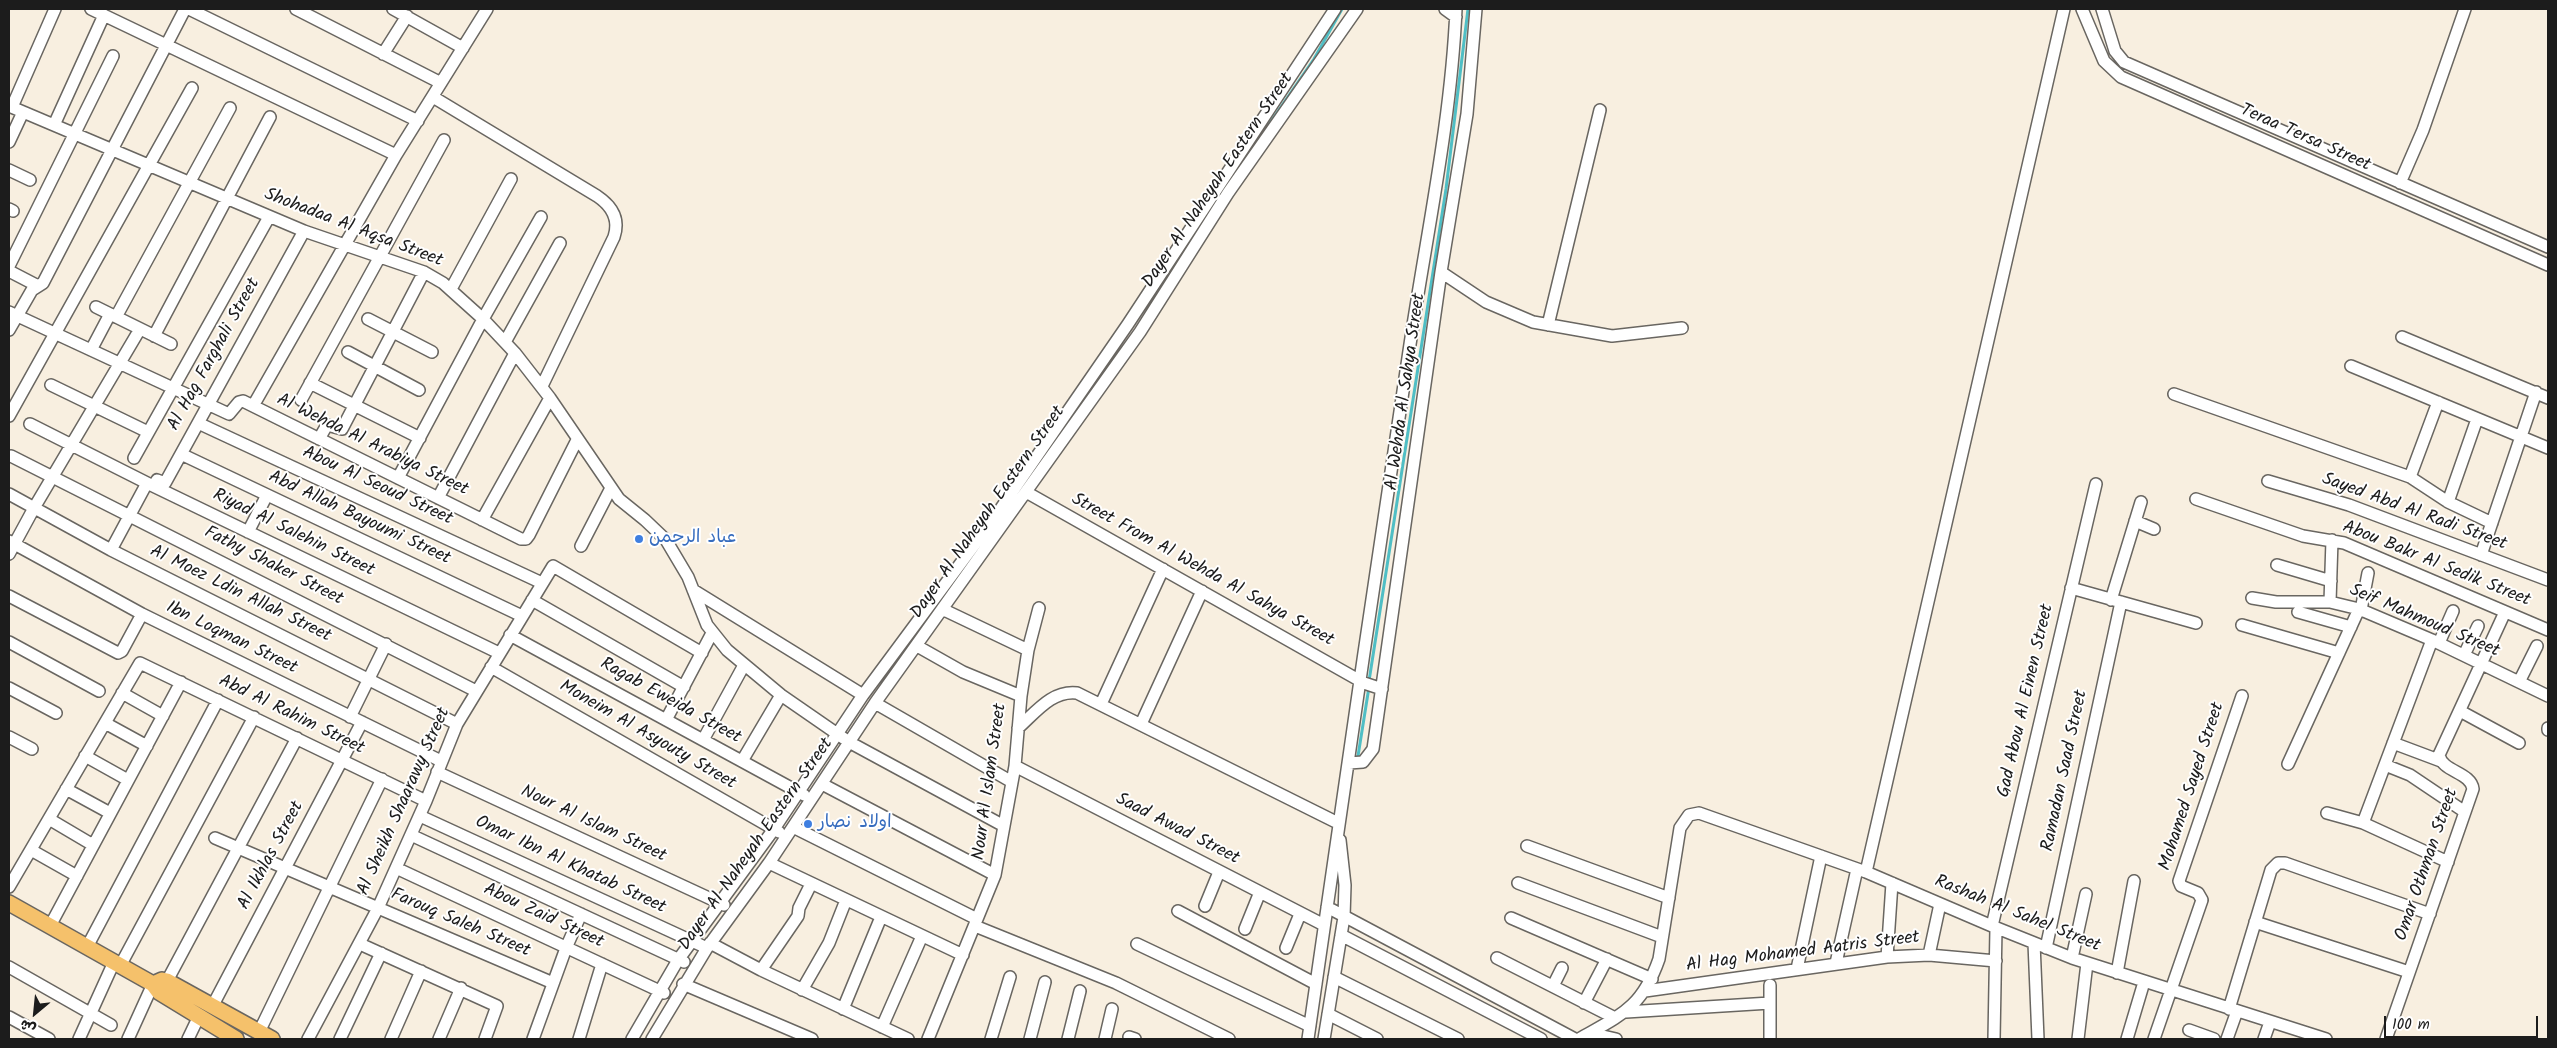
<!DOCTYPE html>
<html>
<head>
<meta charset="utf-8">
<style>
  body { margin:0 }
  #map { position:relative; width:2557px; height:1048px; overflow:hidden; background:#f8efe0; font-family:Kalam,"Playpen Sans Arabic",sans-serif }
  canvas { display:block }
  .frame { position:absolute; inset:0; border:10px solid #1c1c1c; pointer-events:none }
  .north { position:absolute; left:10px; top:988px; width:50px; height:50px; -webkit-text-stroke:4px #fff; paint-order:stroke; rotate:208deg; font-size:14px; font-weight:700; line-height:20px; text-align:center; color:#1c1c1c }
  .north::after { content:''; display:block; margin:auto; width:18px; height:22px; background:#1c1c1c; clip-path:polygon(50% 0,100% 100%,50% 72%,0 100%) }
  .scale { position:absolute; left:2384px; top:1016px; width:154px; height:22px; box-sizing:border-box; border:2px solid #1c1c1c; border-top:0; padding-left:6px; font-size:15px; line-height:18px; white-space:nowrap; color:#1c1c1c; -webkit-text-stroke:4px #fff; paint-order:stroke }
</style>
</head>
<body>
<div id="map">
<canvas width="2557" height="1048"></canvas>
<div class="frame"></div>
<div class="north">ش</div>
<div class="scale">100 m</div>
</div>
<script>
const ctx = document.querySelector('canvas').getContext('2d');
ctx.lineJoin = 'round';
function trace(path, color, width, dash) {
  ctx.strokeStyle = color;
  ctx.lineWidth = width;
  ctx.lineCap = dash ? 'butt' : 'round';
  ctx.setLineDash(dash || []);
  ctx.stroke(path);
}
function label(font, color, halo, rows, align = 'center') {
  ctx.font = font + ' Kalam,"Playpen Sans Arabic",sans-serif';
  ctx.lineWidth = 4;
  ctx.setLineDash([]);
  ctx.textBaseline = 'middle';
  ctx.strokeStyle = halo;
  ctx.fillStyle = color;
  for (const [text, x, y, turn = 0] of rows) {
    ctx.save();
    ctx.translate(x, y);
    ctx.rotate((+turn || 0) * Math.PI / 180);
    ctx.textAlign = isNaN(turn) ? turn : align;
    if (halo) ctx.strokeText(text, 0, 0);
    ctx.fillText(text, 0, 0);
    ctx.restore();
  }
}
const stream = new Path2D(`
  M1232,178l82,-119 28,-50
  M1208,213l15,-22
  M1067,422l50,-73
  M1369,681l77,-492 22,-180
  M1358,756l11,-69`);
const minor = new Path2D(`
  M91,9l305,146
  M189,9l229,112
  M296,9l145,74
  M393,9l70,39
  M1445,9l11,8
  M2082,9l22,52 17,16 427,188
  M2102,9l13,42 9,11 424,185
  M383,54l24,-38
  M433,97l164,99c15,10 23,23 17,41l-72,149
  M9,106l295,125 120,41 19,11 40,36 32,34 35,45 69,101 26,21 21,20 22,37 19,48 20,25 54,45 68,47 155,84
  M12,107l43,-98
  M54,125l50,-110
  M9,142l14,-30
  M9,170l21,10
  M2400,183l23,-53 42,-121
  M9,209l4,2
  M9,266l104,-210
  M9,271l29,15
  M1441,272l45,30 47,20 79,14 70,-8
  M451,289l60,-110
  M96,307l75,37
  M9,312l220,102 10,-12 4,-1 278,138h5l3,-4 48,-95
  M116,317l114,-209
  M368,319l64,33
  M1548,325l52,-215
  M9,330l23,-40 11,-7 142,-274
  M154,336l116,-219
  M2402,337l146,61
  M505,342l55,-99
  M91,350l19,-36
  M348,352l71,38
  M2351,366l197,82
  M310,383l110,55
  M51,385l97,47
  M2174,394l236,83 38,25 44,21
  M301,400l143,-260
  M253,406l143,-251 91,-146
  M9,416l183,-328
  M198,423l344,160
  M30,424l117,59 352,170
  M319,439l8,-14 15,4 82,-157
  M181,454l341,162
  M11,456l465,235
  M134,458l135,-241
  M2410,477l28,-75
  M398,478l85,-159 58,-102
  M2268,481l81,24 199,75
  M154,485l3,-5 8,3 139,-252
  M1026,492l338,191 18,6
  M9,494l102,56 346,174
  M438,498l77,-145
  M2196,499l107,37 41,7 204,87
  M2448,502l29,-83
  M482,520l68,-122
  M2135,521l19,8
  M248,532l19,-37
  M9,541l133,73 299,147
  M581,546l30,-58
  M111,550l36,-67
  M9,554l25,-46 106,-179
  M2481,555l55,-163
  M2277,565l54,16
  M2071,588l125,35
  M693,590l170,105
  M9,596l109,57 4,-2 20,-37
  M2252,598l24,4h54l29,7 73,31 116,56
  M532,600l152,87
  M2111,600l30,-98
  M2330,602l2,-62
  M942,609l86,41
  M2361,610l7,-37
  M2298,612l53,15
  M2242,625l97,28
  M510,635l294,160
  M9,642l90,49
  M2439,643l14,-32
  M917,646l46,26 58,24
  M2464,655l14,-29
  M491,667l288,165
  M2519,682l18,-36
  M9,688l47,25
  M122,693l41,23
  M875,703l137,79
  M1101,704l62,-135
  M2460,711l59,32
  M350,717l36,-73
  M666,720l46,-87
  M105,723l42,23
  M1141,724l61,-133
  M1018,728c18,-16 34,-38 59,-35l261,130
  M2548,730v-2
  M9,737l23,12
  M703,740l41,-75
  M2393,743l48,18
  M85,756l43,24
  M742,761l39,-66
  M1349,763l14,-1 10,-13 68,-477 26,-158 9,-105
  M2288,764l71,-155
  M2385,765l25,10 55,37
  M1015,766l309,159
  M437,772l287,133
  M822,784l173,91
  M66,789l44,24
  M2327,813l36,10 85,39
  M420,816l287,132
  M49,819l44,26
  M2363,823l69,-183
  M793,827l184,92
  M411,835l273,127
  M215,838l338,145
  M1527,846l142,52
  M31,850l46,26
  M769,863l194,92
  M396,868l268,125
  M1866,872l198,-863
  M1518,883l144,54
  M9,887l131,-224 286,138
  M1205,906l14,-34
  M1327,907l248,132
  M1178,911l138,73
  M1511,918l141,61
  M2255,922l154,50
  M50,926l131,-244
  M975,926l141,57 113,56
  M1992,926l104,-442
  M1245,929l15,-37
  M1341,935l200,104
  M710,943l51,27 147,69
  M2034,943l4,96
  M360,944l137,62 -12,33
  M1137,944l173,82
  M87,947l131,-247
  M1286,948l14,-34
  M2046,948l75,-346
  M1929,955l11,-51
  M1887,957l5,-74
  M1497,958l118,60
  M2072,958l14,-64
  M1836,963l21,-94
  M120,966l134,-249
  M9,967l102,58
  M1797,969l24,-113
  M761,970l37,-54 1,-8 12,-24
  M2117,973l17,-92
  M1334,977l124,62
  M167,981l130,-243
  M683,984l129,55
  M1553,986l9,-18
  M802,990l27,-47 17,-43
  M1645,991l242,-34 42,-2 67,6
  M1584,1003l23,-44
  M213,1005l149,-283
  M843,1009l38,-92
  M2229,1009l42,-139 7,-7h7l145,51
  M1626,1012l144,-9
  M1328,1014l49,25
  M9,1017l40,22
  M882,1027l40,-91
  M2189,1030l25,9
  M259,1032l123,-253
  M1590,1033l26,6
  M1129,1037l6,2
  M79,1039l35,-77
  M128,1039l25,-55
  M188,1039l11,-23
  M308,1039l70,-131 48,-107 31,-77 96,-158 149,87
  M340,1039l41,-86
  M391,1039l30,-68
  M439,1039l22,-51
  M533,1039l33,-91 15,-34
  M579,1039l23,-75
  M632,1039l46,-79 96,-131 89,-134 132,-178 133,-193 207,-315
  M652,1039l55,-91 62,-85 106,-160 265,-371 88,-139 129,-184
  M928,1039l67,-164 20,-109 6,-70 7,-46 11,-42
  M991,1039l19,-62
  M1030,1039l15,-57
  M1068,1039l12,-48
  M1105,1039l7,-30
  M1308,1039c32,-229 67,-459 101,-688 17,-115 42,-227 47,-342
  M1324,1039l20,-122 1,-32 -5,-45
  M1579,1039c42,-24 63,-31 80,-80l21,-131 9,-13 10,-2 167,59 126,54 80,32 254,81
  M1770,1039v-54
  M1994,1039l2,-111
  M2078,1039l9,-76
  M2127,1039l17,-57
  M2154,1039l48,-139 -4,-7 -17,-7 -2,-5 63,-185
  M2227,1039l10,-28
  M2264,1039l6,-17
  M2386,1039l87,-250c-2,-17 -31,-17 -34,-34l66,-143`);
const major = new Path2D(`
  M9,903l144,81 6,8 77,47
  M153,984l9,-4 5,1 105,58`);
const markers = [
  [639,539,5,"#3f7fe0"],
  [808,824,5,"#3f7fe0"]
];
const streetNames = [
  ["Teraa Tersa Street",2305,139,24],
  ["Dayer Al Naheyah Eastern Street",1219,181,-56],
  ["Shohadaa Al Aqsa Street",353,229,21],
  ["Al Hag Farghali Street",215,355,-61],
  ["Al Wehda Al Sahya Street",1407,392,-82],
  ["Al Wehda Al Arabiya Street",372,446,26],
  ["Abou Al Seoud Street",377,487,25],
  ["Dayer Al Naheyah Eastern Street",989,513,-55],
  ["Sayed Abd Al Radi Street",2414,513,20],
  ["Abd Allah Bayoumi Street",359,519,25],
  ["Riyad Al Salehin Street",293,534,26],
  ["Abou Bakr Al Sedik Street",2436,565,22],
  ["Fathy Shaker Street",273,567,27],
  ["Street From Al Wehda Al Sahya Street",1202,571,29],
  ["Al Moez Ldin Allah Street",240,595,26],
  ["Seif Mahmoud Street",2424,622,23],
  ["Ibn Loqman Street",231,639,26],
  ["Gad Abou Al Einen Street",2027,701,-77],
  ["Ragab Eweida Street",670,702,29],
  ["Abd Al Rahim Street",291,716,26],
  ["Moneim Al Asyouty Street",647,736,30],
  ["Ramadan Saad Street",2066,771,-78],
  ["Nour Al Islam Street",991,782,-82],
  ["Mohamed Sayed Street",2193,787,-72],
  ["Al Sheikh Shaarawy Street",405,802,-66],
  ["Nour Al Islam Street",593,825,25],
  ["Saad Awad Street",1177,830,27],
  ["Dayer Al Naheyah Eastern Street",757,845,-55],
  ["Al Ikhlas Street",272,856,-62],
  ["Omar Othman Street",2428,865,-71],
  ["Omar Ibn Al Khatab Street",570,866,25],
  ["Rashah Al Sahel Street",2017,915,22],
  ["Abou Zaid Street",543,917,25],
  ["Farouq Saleh Street",460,924,23],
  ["Al Hag Mohamed Aatris Street",1803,953,-7]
];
const shopNames = [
  ["عباد الرحمن",649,539],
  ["اولاد نصار",818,824]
];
trace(stream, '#4fbec5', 3);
trace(minor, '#696661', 14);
trace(major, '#696661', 18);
trace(minor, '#fff', 11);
trace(major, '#f5c16b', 15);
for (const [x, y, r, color] of markers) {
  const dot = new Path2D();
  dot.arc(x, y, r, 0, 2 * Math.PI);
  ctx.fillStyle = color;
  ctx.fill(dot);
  trace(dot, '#fff', 2);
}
label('18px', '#1c1c1c', '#fff', streetNames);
label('18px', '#366cbe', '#fff', shopNames, 'left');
</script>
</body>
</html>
